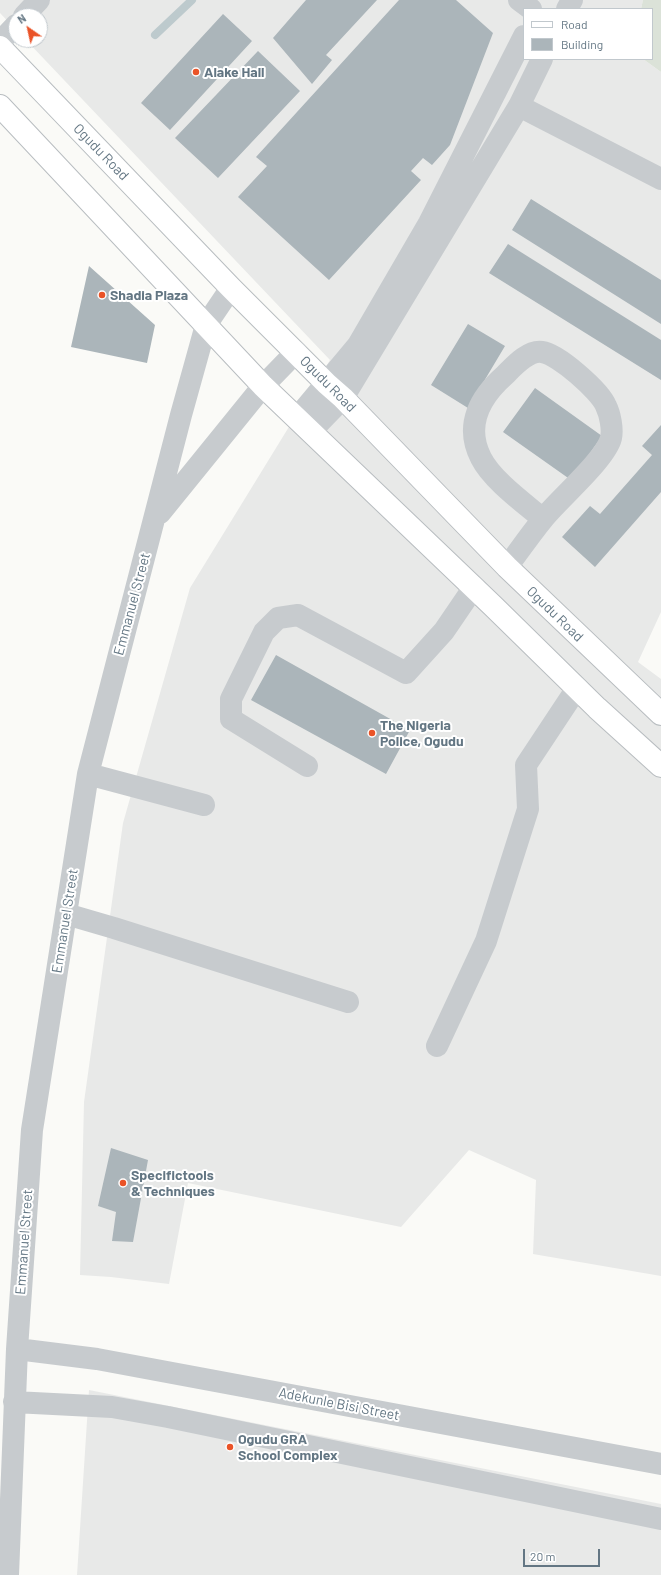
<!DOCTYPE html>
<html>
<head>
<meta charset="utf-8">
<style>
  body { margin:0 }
  #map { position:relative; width:661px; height:1575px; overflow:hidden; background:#fafaf7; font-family:Barlow,sans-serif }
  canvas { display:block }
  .legend { position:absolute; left:523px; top:8px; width:130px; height:52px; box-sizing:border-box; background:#fff; border:1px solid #c1c8cd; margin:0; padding:5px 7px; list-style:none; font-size:12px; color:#637683 }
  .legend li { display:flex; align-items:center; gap:8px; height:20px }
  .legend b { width:20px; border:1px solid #c1c8cd }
  .north { position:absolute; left:8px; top:8px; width:40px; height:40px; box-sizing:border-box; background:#fff; border:1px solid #c1c8cd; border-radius:50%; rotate:326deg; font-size:11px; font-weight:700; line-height:16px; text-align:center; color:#637683 }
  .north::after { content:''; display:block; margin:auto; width:14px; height:18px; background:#ea5327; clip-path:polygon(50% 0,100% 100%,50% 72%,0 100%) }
  .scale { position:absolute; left:523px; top:1549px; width:77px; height:18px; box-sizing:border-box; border:2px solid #637683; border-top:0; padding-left:5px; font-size:12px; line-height:14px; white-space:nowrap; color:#637683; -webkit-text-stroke:3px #fff; paint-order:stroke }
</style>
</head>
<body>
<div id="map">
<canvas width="661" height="1575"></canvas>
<ul class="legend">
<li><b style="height:5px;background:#fff"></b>Road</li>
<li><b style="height:11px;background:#abb5ba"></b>Building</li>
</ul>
<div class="north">N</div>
<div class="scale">20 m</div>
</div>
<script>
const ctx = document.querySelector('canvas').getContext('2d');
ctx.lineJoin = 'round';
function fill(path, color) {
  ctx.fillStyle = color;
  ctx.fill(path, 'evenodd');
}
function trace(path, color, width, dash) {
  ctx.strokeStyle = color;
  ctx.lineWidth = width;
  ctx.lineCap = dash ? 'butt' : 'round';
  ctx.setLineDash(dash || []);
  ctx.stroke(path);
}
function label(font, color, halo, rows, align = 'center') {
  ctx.font = font + ' Barlow,sans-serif';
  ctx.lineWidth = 4;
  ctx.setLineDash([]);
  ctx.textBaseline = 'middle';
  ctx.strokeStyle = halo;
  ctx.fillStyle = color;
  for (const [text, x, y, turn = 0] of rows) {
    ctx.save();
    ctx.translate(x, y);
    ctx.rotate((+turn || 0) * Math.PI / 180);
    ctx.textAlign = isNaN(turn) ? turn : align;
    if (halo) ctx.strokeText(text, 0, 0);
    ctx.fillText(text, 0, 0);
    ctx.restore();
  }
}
const built = new Path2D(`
  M0,0h643l-2,9h-117v50h119l18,13v540l-23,50 23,17v597l-128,-22 3,-74 -67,-30 -68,77 -213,-44 -19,101 -58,-7 -31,-2 4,-173 39,-279 67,-235 140,-228 -304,-320h14v-24h-24v14l-16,-17z
  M89,1390l572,114v71h-584z`);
const green = new Path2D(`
  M643,0h18v72l-18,-13h9v-50h-11z`);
const stream = new Path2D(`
  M155,35l37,-35`);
const building = new Path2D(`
  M306,0h71l-51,55 6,5 -20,24 -39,-46z
  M399,0h57l37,33 -43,112 -18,20 -9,-7 -12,13 10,9 -92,100 -91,-83 29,-31 -11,-9z
  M223,14l29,27 -82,89 -29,-27z
  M258,51l42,40 -82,87 -43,-40z
  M531,199l130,81v44l-149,-94z
  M508,244l153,96v40l-172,-107z
  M89,266l66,59 -8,38 -76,-16z
  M468,324l37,22 -37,62 -37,-23z
  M535,388l67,48 -31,44 -68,-48z
  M661,425v67l-66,75 -33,-30 28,-31 10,8 52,-59 -10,-9z
  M276,655l134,75 -24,44 -135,-74z
  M111,1148l37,12 -15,82 -21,-1 4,-29 -18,-6z`);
const minor = new Path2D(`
  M519,0l12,9
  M567,9l5,-9
  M24,16l15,-16
  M0,42l16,-17
  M519,106l142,73
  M297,418l61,-73 71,-122 95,-187
  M311,431l32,-33 176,-292 23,-47
  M160,513l103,-127 33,-34
  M507,567c12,-16 23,-32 36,-48 15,-19 63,-60 68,-81 2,-9 -1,-24 -5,-32 -6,-15 -48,-52 -64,-54 -14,-2 -28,14 -37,23 -25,22 -41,50 -24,83 11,22 43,45 62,61
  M307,766l-76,-47v-20l33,-67 14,-14 20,-3 108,58 38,-42 30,-44
  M88,774l116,31
  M66,914l48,14 234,74
  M437,1046l49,-105 42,-132 -2,-44 51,-77
  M17,1349l80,10 564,105
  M14,1402l98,5 56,10 493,102
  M8,1575l9,-226 15,-219 56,-356 93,-359 25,-90 25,-37`);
const major = new Path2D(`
  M0,47l231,241 96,96 16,14 164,169 154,147
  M0,106l263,280 230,220 104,102 64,58`);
const markers = [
  [196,72,4,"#ea5327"],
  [102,295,4,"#ea5327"],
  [372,733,4,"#ea5327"],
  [123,1183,4,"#ea5327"],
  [230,1447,4,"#ea5327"]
];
const poiNames = [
  ["Alake Hall",204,72],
  ["Shadia Plaza",110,295],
  ["The Nigeria",380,725],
  ["Police, Ogudu",380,741],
  ["Specifictools",131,1175],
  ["& Techniques",131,1191],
  ["Ogudu GRA",238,1439],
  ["School Complex",238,1455]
];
const streetNames = [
  ["Ogudu Road",101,152,46],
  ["Ogudu Road",328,384,45],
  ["Emmanuel Street",132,604,-75],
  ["Ogudu Road",555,614,44],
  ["Emmanuel Street",65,921,-81],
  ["Emmanuel Street",24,1242,-86],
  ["Adekunle Bisi Street",339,1404,11]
];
fill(built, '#e8e9e8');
fill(green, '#dbe2d8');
trace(stream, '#bdcacd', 8);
fill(building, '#abb5ba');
trace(major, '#b8bdc0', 24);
trace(minor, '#c7cbce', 22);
trace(major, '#fff', 22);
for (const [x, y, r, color] of markers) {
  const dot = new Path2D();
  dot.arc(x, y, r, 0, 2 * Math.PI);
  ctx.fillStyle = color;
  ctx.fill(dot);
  trace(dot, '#fff', 1.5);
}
label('bold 14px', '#637683', '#fff', poiNames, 'left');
label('14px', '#637683', '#fff', streetNames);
</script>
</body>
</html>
